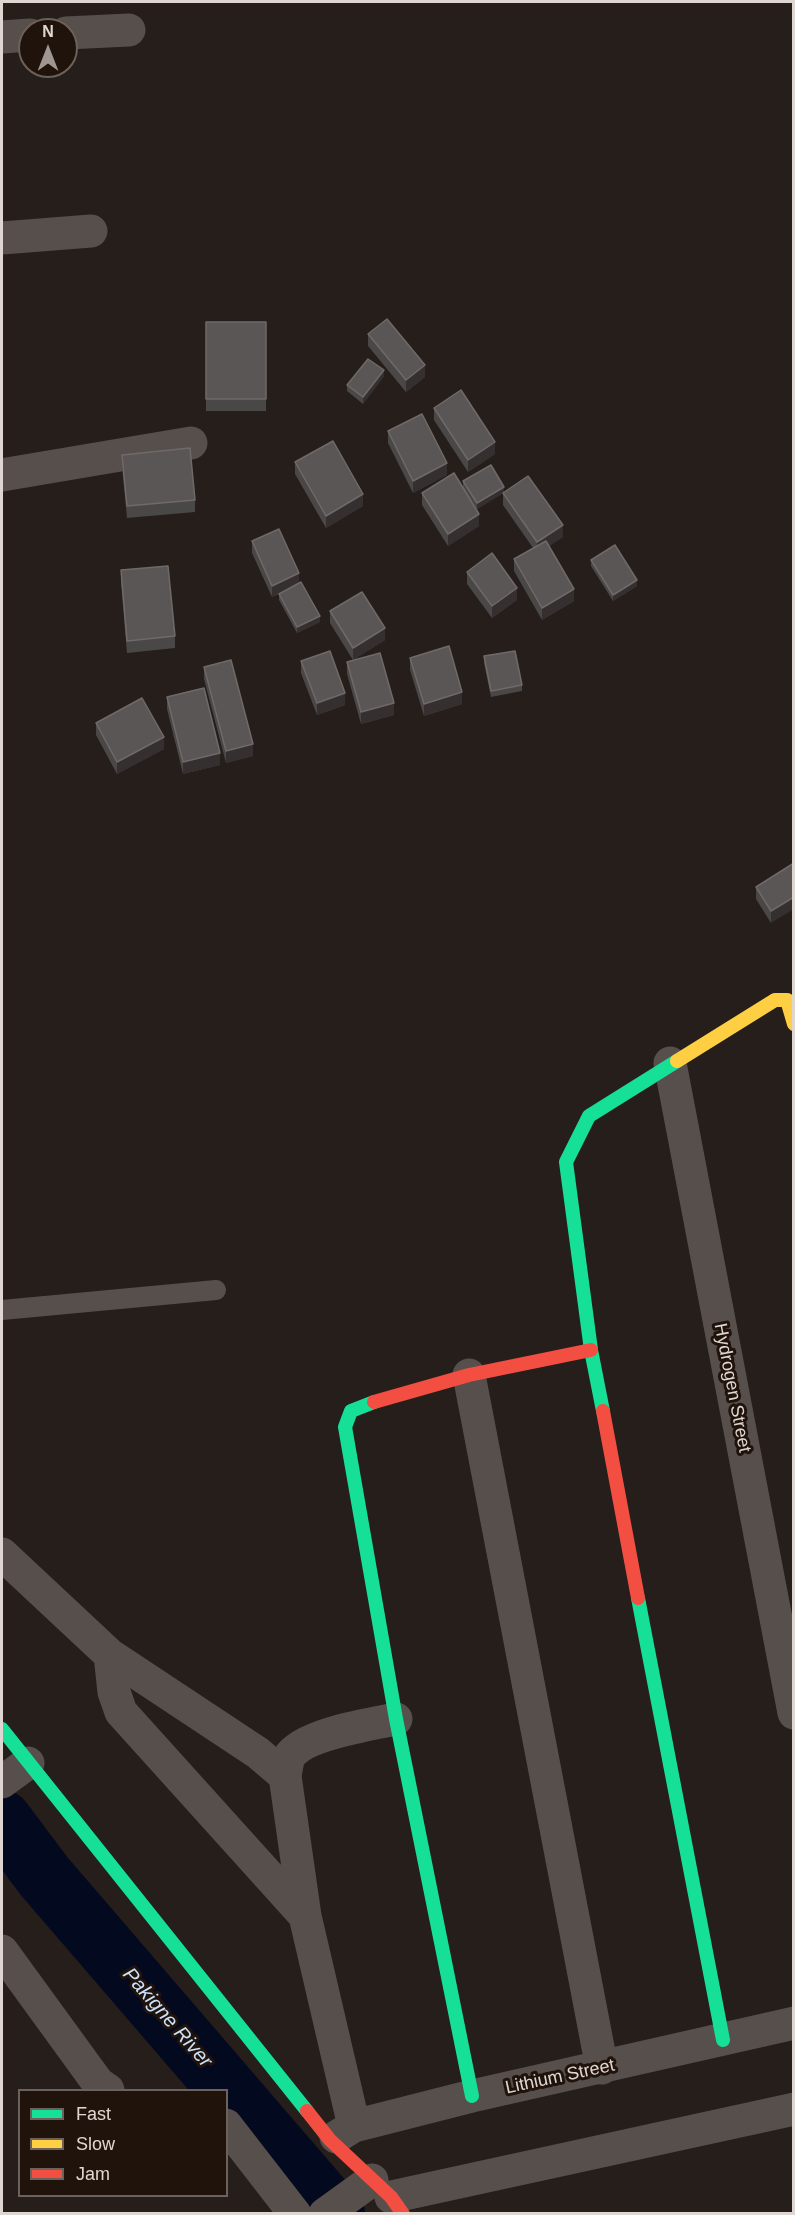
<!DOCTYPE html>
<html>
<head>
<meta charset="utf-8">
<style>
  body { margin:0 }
  #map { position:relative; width:795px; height:2215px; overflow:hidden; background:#251e1a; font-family:Arial,sans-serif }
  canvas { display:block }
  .frame { position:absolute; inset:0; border:3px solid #e0d6d1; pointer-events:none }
  .legend { position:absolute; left:18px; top:2089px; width:210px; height:108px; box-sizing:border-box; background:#20130c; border:2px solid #6d615b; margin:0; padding:8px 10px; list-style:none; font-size:18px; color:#e0d6d1 }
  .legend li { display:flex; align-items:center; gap:12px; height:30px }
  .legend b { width:30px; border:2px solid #6d615b }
  .north { position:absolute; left:18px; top:18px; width:60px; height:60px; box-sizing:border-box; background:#20130c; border:2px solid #6d615b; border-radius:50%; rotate:0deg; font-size:16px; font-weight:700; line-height:24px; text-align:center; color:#e0d6d1 }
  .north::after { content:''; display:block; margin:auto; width:21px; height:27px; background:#9f9691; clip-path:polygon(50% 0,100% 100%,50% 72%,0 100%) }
</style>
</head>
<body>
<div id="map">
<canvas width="795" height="2215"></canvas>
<div class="frame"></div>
<ul class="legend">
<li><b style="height:8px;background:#16e098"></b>Fast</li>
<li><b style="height:8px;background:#ffcf43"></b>Slow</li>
<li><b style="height:8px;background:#f24e42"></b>Jam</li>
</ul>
<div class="north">N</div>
</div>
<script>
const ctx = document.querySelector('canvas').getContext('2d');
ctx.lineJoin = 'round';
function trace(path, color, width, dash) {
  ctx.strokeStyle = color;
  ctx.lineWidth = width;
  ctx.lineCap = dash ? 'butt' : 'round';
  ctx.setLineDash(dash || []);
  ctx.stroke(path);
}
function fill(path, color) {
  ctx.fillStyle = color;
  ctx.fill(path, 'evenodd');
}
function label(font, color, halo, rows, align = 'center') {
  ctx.font = font + ' Arial,sans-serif';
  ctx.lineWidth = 6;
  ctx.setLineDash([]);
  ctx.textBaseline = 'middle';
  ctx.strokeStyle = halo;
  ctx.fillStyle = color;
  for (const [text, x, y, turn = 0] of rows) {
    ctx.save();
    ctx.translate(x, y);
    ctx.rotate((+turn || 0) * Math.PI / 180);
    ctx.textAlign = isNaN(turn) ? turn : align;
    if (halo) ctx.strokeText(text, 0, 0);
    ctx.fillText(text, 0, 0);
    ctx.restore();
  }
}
const river = new Path2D(`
  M2,1820l42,56 291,338`);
const lane = new Path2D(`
  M2,1310l214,-20`);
const street = new Path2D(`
  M66,33l63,-3
  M2,37l28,-2
  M2,238l89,-7
  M2,475l189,-32
  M670,1063l124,650
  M469,1375l133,693
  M2,1554l108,101 148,98 27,23
  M110,1655l4,37 7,20 184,204
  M2,1782l26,-19
  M2,1951l96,132 10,7
  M226,2125l69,89
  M354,2126l-49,-210 -20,-140c1,-5 2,-14 4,-19 14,-23 82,-33 107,-38
  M336,2137l18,-11 118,-30 322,-73
  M391,2197l403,-88
  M325,2214l47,-34`);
const fast = new Path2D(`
  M374,1402l-23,9 -6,16 51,292 76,377
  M603,1411l-12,-61 -25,-188 23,-46 88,-55
  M638,1598l85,442
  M2,1729l305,382`);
const slow = new Path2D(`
  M677,1061l98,-61h12l7,24`);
const jam = new Path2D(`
  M374,1402l95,-27 122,-25
  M603,1411l35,187
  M307,2111l23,29 61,57 12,17`);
const wall = new Path2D(`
  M206,322h60v89h-60z
  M368,334l57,43 -19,15 -38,-46z
  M384,376l-21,28 -16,-13v-6z
  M434,408l61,46 -27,18 -34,-52z
  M388,431l59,44 -34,18 -25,-50z
  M122,455l73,45v12l-68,6 -5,-51z
  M295,462l68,44 -37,22 -31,-54z
  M463,481l41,12 59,44 -14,9 25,55 -32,19 -28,-49v-12l19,-11 -30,-43v-12l-26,16 -14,-21z
  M422,493l57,33 -31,20 -26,-41z
  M252,541l47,42 21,39 -23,11 -18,-33v-6l-7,3 -20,-44z
  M591,560l46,26 -24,15 -22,-35z
  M121,570l54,66v12l-48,5 -6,-71z
  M467,572l50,28 -25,18 -25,-34z
  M330,611l55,29 -32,20 -23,-37z
  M484,656l38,29v6l-31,6 -7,-34z
  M410,658l52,46 -38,12 -14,-46z
  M301,661l44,44 -28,10 -16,-42z
  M347,662l47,53 -33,9 -14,-50z
  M204,667l49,89 -27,7 -22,-84z
  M167,697l53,68 -37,9 -16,-65z
  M96,723l68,26 -47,25 -21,-39z
  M794,863l-23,60 -15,-24v-12z`);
const shadedWall = new Path2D(`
  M425,365v12l-19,15v-12z
  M384,370v6l-21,28v-7z
  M495,442v12l-27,18v-12z
  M447,463v12l-34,18v-12z
  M504,487v6l-27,16v-6z
  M363,494v12l-37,22v-12z
  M479,514v12l-31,20v-12z
  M563,525v12l-26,17v-12z
  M299,573v12l-27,12v-11z
  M637,580v6l-24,15v-6z
  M517,588v12l-25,18v-12z
  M574,589v12l-32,19v-12z
  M320,616v6l-23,11v-6z
  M385,628v12l-32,20v-12z
  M462,692v12l-38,12v-12z
  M345,693v12l-28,10v-12z
  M394,703v12l-33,9v-12z
  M164,737v12l-47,25v-12z
  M253,744v12l-27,7v-12z
  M220,753v12l-37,9v-12z
  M794,897v12l-23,14v-12z`);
const building = new Path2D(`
  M387,319l38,46 -19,15 -38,-46z
  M206,322h60v77h-60z
  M368,359l16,11 -21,27 -16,-12z
  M461,390l34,52 -27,18 -34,-52z
  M422,414l25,49 -34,18 -25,-50z
  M333,441l30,53 -37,22 -31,-54z
  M190,448l5,52 -68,6 -5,-51z
  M491,465l13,22 -27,16 -14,-22z
  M454,473l25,41 -31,20 -26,-41z
  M528,476l35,49 -26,17 -34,-49z
  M279,529l20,44 -27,13 -20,-45z
  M546,541l28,48 -32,19 -28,-49z
  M615,545l22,35 -24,15 -22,-35z
  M492,553l25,35 -25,18 -25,-34z
  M168,566l7,70 -48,5 -6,-71z
  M301,582l19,34 -23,11 -18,-33z
  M362,592l23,36 -32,20 -23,-37z
  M449,646l13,46 -38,12 -14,-46z
  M330,651l15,42 -28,10 -16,-42z
  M515,651l7,34 -31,6 -7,-35z
  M380,653l14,50 -33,9 -14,-50z
  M231,660l22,84 -27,7 -22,-84z
  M204,688l16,65 -37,9 -16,-65z
  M142,698l22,39 -47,25 -21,-39z
  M794,863v34l-23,14 -15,-24z`);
const streetNames = [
  ["Hydrogen Street",732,1388,79],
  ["Lithium Street",560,2077,-12]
];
const waterNames = [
  ["Pakigne River",167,2018,49]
];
trace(river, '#03091e', 60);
trace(lane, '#574f4c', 20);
trace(street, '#574f4c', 33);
trace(fast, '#16e098', 14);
trace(slow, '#ffcf43', 14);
trace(jam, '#f24e42', 14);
fill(wall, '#4a4747');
fill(shadedWall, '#35302f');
fill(building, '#5a5656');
trace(building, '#6f6a69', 1.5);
label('18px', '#e0d6d1', '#20130c', streetNames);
label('italic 20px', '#cce2fb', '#20130c', waterNames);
</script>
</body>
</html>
